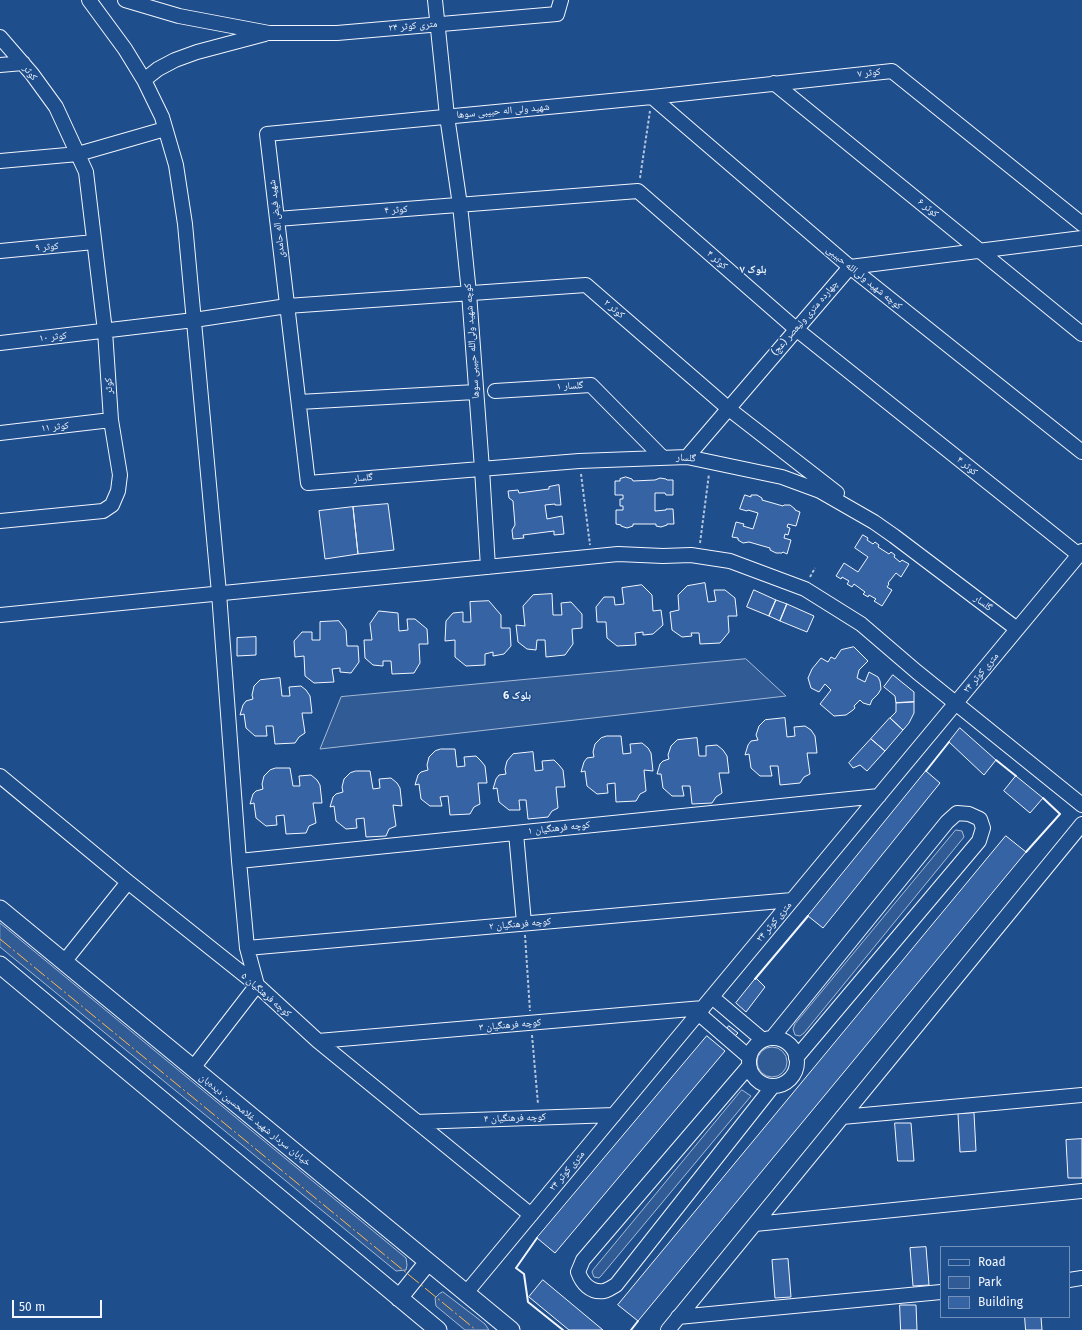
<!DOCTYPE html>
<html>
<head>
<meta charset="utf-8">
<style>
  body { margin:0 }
  #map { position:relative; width:1082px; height:1330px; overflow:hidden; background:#1f4e8c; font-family:"Fira Sans",sans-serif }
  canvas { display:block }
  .legend { position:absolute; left:940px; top:1246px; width:130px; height:72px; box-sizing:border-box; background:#1f4e8c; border:1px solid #7391ba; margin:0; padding:5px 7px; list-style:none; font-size:12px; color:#f2f6ff }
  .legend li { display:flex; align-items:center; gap:8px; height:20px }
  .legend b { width:20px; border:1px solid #7391ba }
  .scale { position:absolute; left:12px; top:1300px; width:90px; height:18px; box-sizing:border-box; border:2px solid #f2f6ff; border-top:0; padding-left:5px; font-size:12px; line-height:14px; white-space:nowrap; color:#f2f6ff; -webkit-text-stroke:3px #1f4e8c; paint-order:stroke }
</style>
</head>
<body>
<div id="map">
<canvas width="1082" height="1330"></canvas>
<ul class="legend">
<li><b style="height:5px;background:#1f4e8c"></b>Road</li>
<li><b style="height:11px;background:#305b95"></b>Park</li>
<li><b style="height:11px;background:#3563a3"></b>Building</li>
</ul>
<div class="scale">50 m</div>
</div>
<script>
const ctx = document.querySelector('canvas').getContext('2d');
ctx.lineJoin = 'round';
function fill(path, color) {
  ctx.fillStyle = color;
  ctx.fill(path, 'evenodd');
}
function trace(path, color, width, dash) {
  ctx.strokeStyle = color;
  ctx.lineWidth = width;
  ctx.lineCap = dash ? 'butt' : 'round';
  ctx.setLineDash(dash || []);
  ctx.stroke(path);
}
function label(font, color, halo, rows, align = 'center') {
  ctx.font = font + ' "Fira Sans","Noto Naskh Arabic",sans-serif';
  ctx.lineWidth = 3;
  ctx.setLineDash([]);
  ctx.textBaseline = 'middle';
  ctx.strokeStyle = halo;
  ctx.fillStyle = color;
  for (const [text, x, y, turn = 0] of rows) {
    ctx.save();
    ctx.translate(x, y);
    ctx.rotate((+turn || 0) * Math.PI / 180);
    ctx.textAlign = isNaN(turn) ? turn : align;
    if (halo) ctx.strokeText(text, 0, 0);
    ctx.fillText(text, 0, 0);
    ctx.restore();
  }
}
const green = new Path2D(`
  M746,659l40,37 -466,53 21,-52z
  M956,830l6,1 2,6 -160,196 -4,3 -5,-1 -2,-6 2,-5z
  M0,923l406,335 1,7 -1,5 -10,1 -396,-324z
  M757 1062a15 15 0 1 1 30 0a15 15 0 1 1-30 0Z
  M742,1090l9,6 -150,180 -2,2 -5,-1 -2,-5 1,-2z
  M443,1292l42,32 4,6h-24l-29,-24 -1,-8 4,-4z`);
const building = new Path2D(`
  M626,477l6,2 1,2 22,-1 5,-2 6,1 1,1h6v15h-7l-1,-2h-10v18l11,-1v-1h7l1,15h-7v1l-6,2 -5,-1v-2h-23v2l-6,2 -6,-2v-1l-5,-1v-14h7v-4h-3v-7h3v-4h-8v-14h5v-2z
  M559,485l2,20h-6v-1l-10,1 2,14 15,-3 2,18 -10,1v-4l-31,4 1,3 -11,1 -1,-9 3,-5 -2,-24 -4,-3 -1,-7 10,-1 1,3 30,-4v-2z
  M745,495l6,2v-2h6l5,3v2l21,6 1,-1h6l5,4v1l5,2 -4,14 -8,-2 -1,3 3,1 -2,7 -3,-1 -1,4 7,2 -4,14 -4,-2 -1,1h-6l-6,-3v-2l-21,-6 -6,1 -5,-3v-2l-6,-1 4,-15 8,2 -1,2 10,3 5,-16 -10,-3 -1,1 -7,-2z
  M388,504l6,46 -36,4 -5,-47z
  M353,507l5,47 -33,5 -6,-48z
  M863,535l5,3 -1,2 6,4 2,-2 4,3 -1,2 11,7 2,-2 4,3 -1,2 6,5 2,-2 7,4 -8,13 -5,-4 -8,10 1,1 -2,3 5,3 -10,16 -8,-5 2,-2 -7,-4 -1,2 -5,-3 2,-2 -11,-8 -2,3 -5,-3 2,-3 -7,-4 -1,2 -5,-3 8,-13 14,9 10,-15 -13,-9z
  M705,583l3,19 8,-1 -2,-11h11l10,8 2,18h-9l1,16 -9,11 -20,1 -1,-11h-8l1,3 -10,1 -10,-7 -2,-18 9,-2 -1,-15 9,-9z
  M642,585l10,10 1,16 8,-1 2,15 -10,9 -10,1v-3l-8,1 1,12 -19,1 -10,-8 -1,-16h-9l-1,-15 8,-10h10l1,8 9,-1 -2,-16z
  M754,590l22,10 -7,16 -22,-9z
  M552,594l1,21h9l-1,-12 10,-1 11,12v14l-10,1 1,15 -8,11 -19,2 -1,-17h-8l-1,10 -9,-1 -9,-7 -2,-17 9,1 -2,-20 10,-11z
  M776,600l11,4 -7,17 -11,-5z
  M489,601l12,14v13h9l1,18 -7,8 -11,2v-4l-8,2v11l-19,1 -11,-9v-17l-10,1 1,-20 7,-8 10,-1v10h8l-1,-20z
  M787,604l27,12 -7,16 -27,-11z
  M379,611l19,2 1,18 9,-1 -1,-11h8l12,10 1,15h-9l1,19 -6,10 -22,1 -1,-13h-8v5l-10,-1 -8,-7 -1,-18h8l-2,-16z
  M339,621l7,9 1,16h11l1,16 -8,11 -11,-1v-4l-8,1 2,13 -20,1 -9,-7 -1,-20 -9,1 -1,-16 8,-9h10v8h8v-18z
  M256,637v18l-19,1v-18z
  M854,647l14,14 -9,9 -2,8 8,4 4,-10 9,5 2,4 1,8 -3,5 -6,6 -2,5 -7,-2 -3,-3 -6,6 1,2 -2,2 -7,5 -12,1 -14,-12 11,-14 -6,-6 -6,8 -8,-4 -3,-10 4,-9 9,-11 7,4 3,-5 4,2 6,-9z
  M893,675l21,17v10l-18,1 -1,-7 -11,-9z
  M280,678l2,18h8l-1,-9 12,-1 5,4 4,6 2,17h-10l3,20 -6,4 -4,6 -20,1 -2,-18h-7l1,10h-12l-9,-8 -2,-14 -4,1 3,-10 3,-4 7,-2 -1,-4 2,-9 6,-6z
  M914,702v11l-5,10 -6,7 -13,-12 6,-6v-9z
  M785,718l2,19 8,-1 -1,-9 11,-1 6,4 4,6 2,17h-10l3,21 -6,3 -4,6 -20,2 -2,-19h-8l2,10h-12l-9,-8 -2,-14 -4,1 3,-10 3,-4 7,-1 -2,-5 3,-9 6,-6z
  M890,718l13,12 -18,21 -14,-12z
  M960,728l36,32 -12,15 -35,-33z
  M607,736h14l2,18 8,-1 -1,-9 12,-1 6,5 3,5 2,18 -9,-1 2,21 -6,3 -4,7 -20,1 -1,-19 -8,1 1,9 -11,1 -10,-8 -2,-15 -4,1 3,-10 3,-4 7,-1 -1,-5 2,-8 6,-6z
  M697,738l2,18h7v-10l11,-1 6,5 4,6 2,17h-10l3,20 -6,4 -4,6 -20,1 -2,-18h-8l2,10h-12l-9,-8 -2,-14h-4l3,-10 3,-3 6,-2 -1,-4 3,-9 6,-6z
  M871,739l14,12 -18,20 -7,-6 -7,3 -4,-5z
  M441,749h14l2,18 8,-1 -1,-9 12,-1 5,5 4,5 2,17h-9l2,21 -6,3 -4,7 -20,1 -2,-19 -8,1 2,9h-12l-9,-7 -2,-15 -4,1 3,-10 3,-3 7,-2 -1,-5 2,-8 6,-6z
  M533,752l2,19 8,-1 -1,-9 12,-1 5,5 4,5 2,17h-9l2,21 -6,3 -4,6 -20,2 -2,-19h-7l1,10h-11l-10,-8 -2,-14 -4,1 3,-10 3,-4 7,-1 -1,-5 2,-8 6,-7z
  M276,768h14l3,18h7l-1,-10 12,-1 6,5 3,5 2,18h-9l3,20 -7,3 -3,7 -20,1 -2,-19 -8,1 1,9 -11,1 -10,-8 -2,-15 -4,1 3,-10 3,-3 7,-2 -1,-5 2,-8 6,-6z
  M356,771h14l3,18 7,-1 -1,-9 12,-1 6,5 3,5 2,18 -9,-1 3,21 -7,3 -3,7 -20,1 -2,-19 -8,1 1,9 -11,1 -10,-8 -2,-15 -4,1 3,-10 3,-3 7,-2 -1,-5 2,-8 6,-6z
  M926,771l14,12 -117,145 -15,-12z
  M1016,776l27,22 -13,15 -26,-22z
  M1006,836l20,16 -388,469 -20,-16z
  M756,978l9,9 -19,25 -10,-9z
  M729,1026l9,7 -5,5 -8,-7z
  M707,1036l18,15 -170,202 -18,-15z
  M974,1113l2,38 -16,1 -2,-38z
  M895,1123h16l3,38h-16z
  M1082,1139v39h-14l-2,-38z
  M926,1247l3,38 -16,1 -3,-38z
  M788,1259l3,38 -16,1 -3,-38z
  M543,1280l60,50h-34l-40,-33z
  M900,1305h16l1,25h-16z
  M1025,1317h16l1,13h-16z`);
const path = new Path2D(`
  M640,178l10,-67
  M581,474l9,71
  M700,543l9,-69
  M810,577l5,-9
  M525,935l5,76
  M532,1035l6,69`);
const minor = new Path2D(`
  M89,0l36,49 19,31 18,37 14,48 9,59 34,369 20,268 8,87 10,37 -64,83
  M125,0l54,16 90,17h68l220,-19 4,-14
  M435,0l12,116 13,89 9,88 13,176 6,98
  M0,37l32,37 24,33 30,65 19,159 6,89 9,55 -2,16 -6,14 -9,6 -103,10
  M0,65l23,-2
  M144,80l14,-11 17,-9 22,-8 68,-18
  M774,83l308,251
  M652,97l198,170 232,185
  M0,161l78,-7 87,-25
  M277,219l361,-28 158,138 283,226
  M0,251l94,-9
  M0,343l194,-23 93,-14 299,-21 143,124 108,84
  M495,391l96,-6 71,72
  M299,402l176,-10
  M0,433l111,-13
  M687,457l163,-190 232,-29
  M0,615l618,-61 45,2 28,-1 39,6 75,28 56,35 56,48 165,133
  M1017,629l-123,-93 -20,-14 -54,-31 -38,-14 -95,-20 -108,4 -271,22 -41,-349 385,-37 240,-26 190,153
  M0,776l128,106 129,103 61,56 213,174
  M516,833l8,90
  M239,861l640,-65
  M247,948l545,-48
  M64,962l64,-80
  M712,997l51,43
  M698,1013l51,44
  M772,1038l175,-216 10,-9 12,1 11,5 3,9 -4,13 -183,217
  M749 1062a24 24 0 1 1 48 0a24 24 0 1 1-48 0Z
  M318,1041l385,-33
  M749,1066l-166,194 -5,12c4,11 12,21 26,19 4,-1 8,-4 12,-6l157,-199
  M842,1117l240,-22
  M417,1122l197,-7
  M755,1224l327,-33
  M1069,1280l13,-2
  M466,1293l616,-742
  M678,1317l263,-25
  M668,1330l414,-506`);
const major = new Path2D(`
  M0,909l511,421
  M0,965l438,365
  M399,1298l29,-36`);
const wall = new Path2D(`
  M996,760l20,16
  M926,771l23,-29
  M1026,852l34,-38 -17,-16
  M755,979l53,-63
  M537,1238l-21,30 8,6 4,28 35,28
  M631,1330l7,-9`);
const power = new Path2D(`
  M0,939l476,391`);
const streetNames = [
  ["۲۴ متری کوثر",413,26,-5],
  ["کوثر",30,73,52],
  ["کوثر ۷",869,73,-6],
  ["شهید ولی اله حبیبی سوها",503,111,-5],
  ["کوثر ۶",928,208,39],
  ["کوثر ۴",396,210,-4],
  ["شهید فیض اله حامدی",277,219,-97],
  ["کوثر ۹",47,247,-5],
  ["کوثر ۴",717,260,41],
  ["کوچه شهید ولی‌الله حبیبی",864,278,39],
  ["کوثر ۲",614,309,41],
  ["چهارده متری ولیعصر (عج)",805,318,-49],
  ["کوثر ۱۰",53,337,-6],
  ["کوچه شهید ولی‌الله حبیبی سوها",472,341,-94],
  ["کوثر",109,386,-93],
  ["گلسار ۱",570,386,-3],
  ["کوثر ۱۱",55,427,-6],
  ["گلسار",686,458,5],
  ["کوثر ۴",967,466,39],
  ["گلسار",363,478,-5],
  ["گلسار",983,603,37],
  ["۲۴ متری کوثر",981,673,-50],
  ["کوچه فرهنگیان ۱",559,828,-6],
  ["۲۴ متری کوثر",774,922,-50],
  ["کوچه فرهنگیان ۲",520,924,-5],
  ["کوچه فرهنگیان ۵",266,995,41],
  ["کوچه فرهنگیان ۳",510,1025,-5],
  ["کوچه فرهنگیان ۴",515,1118,-2],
  ["خیابان سردار شهید غلامحسین دیده‌بان",255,1120,39],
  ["۲۴ متری کوثر",567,1171,-50]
];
const neighbourhoodNames = [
  ["بلوک ۷",753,270],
  ["بلوک 6",517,696]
];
fill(green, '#305b95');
trace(green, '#a8bbd7', 1);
fill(building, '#3563a3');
trace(building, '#f2f6ff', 1);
trace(minor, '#f2f6ff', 16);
trace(major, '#f2f6ff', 19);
trace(path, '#b3c4dc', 2, [3, 2]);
trace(minor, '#1f4e8c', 14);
trace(major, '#1f4e8c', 17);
trace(wall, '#f2f6ff', 2);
trace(power, '#ffb74d', 1, [14, 3, 2, 3]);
label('10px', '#f2f6ff', '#1f4e8c', streetNames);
label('bold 11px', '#f2f6ff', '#1f4e8c', neighbourhoodNames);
</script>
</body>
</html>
